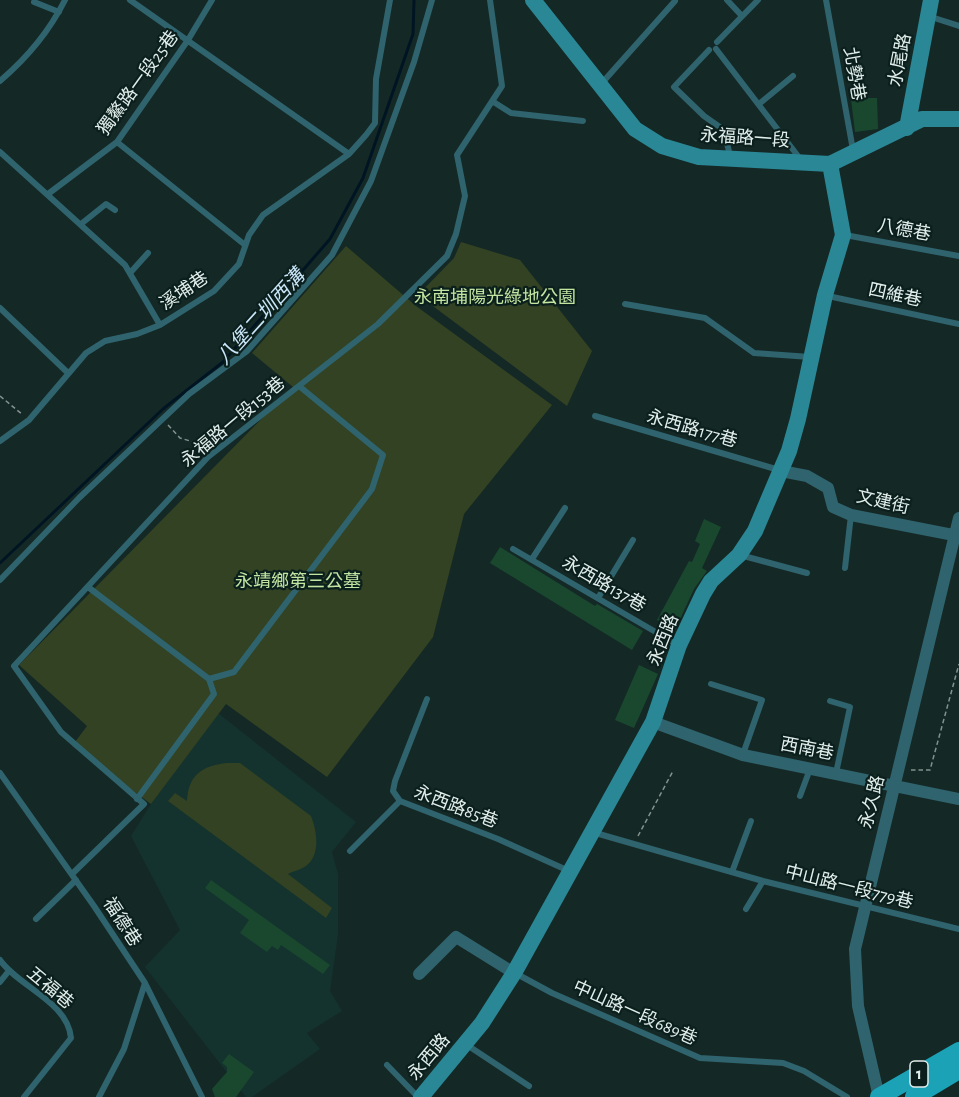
<!DOCTYPE html>
<html>
<head>
<meta charset="utf-8">
<style>
  body { margin:0 }
  canvas { display:block; background:#142825 }
</style>
</head>
<body>
<canvas width="959" height="1097"></canvas>
<script>
const ctx = document.querySelector('canvas').getContext('2d');
ctx.lineJoin = 'round';
function fill(path, color) {
  ctx.fillStyle = color;
  ctx.fill(path, 'evenodd');
}
function trace(path, color, width, dash) {
  ctx.strokeStyle = color;
  ctx.lineWidth = width;
  ctx.lineCap = dash ? 'butt' : 'round';
  ctx.setLineDash(dash || []);
  ctx.stroke(path);
}
function label(font, color, halo, rows, align = 'center') {
  ctx.font = font + ' "Alegreya Sans","Noto Sans TC",sans-serif';
  ctx.lineWidth = 4.5;
  ctx.setLineDash([]);
  ctx.textBaseline = 'middle';
  ctx.strokeStyle = halo;
  ctx.fillStyle = color;
  for (const [text, x, y, turn = 0] of rows) {
    ctx.save();
    ctx.translate(x, y);
    ctx.rotate((+turn || 0) * Math.PI / 180);
    ctx.textAlign = isNaN(turn) ? turn : align;
    if (halo) ctx.strokeText(text, 0, 0);
    ctx.fillText(text, 0, 0);
    ctx.restore();
  }
}
const built = new Path2D(`
  M218,713l138,109 -24,30 6,22v61l-8,56 12,20 -35,22 13,16 -68,48h-6l-101,-130 35,-37 -49,-94 20,-32z`);
const green = new Path2D(`
  M461,242l59,18 72,91 -25,55 -149,-111 36,-37z
  M346,246l70,60 136,99 -88,109 -31,123 -106,140 -101,-73 -75,100 -79,-58 15,-20 -68,-61 274,-278 -41,-34z
  M226,763h14l71,53c6,15 10,39 -5,50 -5,4 -13,5 -18,8l44,34 -6,10 -158,-117 7,-8 12,8c1,-25 14,-35 39,-38z`);
const stream = new Path2D(`
  M0,563l163,-154 60,-47 107,-123 33,-61 50,-144 1,-34`);
const building = new Path2D(`
  M865,98h12l1,31 -23,3 -4,-33z
  M704,519l17,8 -19,41 5,3 -13,18 -19,41 -18,-10 32,-59 3,1 8,-18 -5,-3z
  M500,547l95,59 2,-2 46,27 -11,19 -142,-87z
  M639,665l19,9 -24,54 -19,-8z
  M211,880l119,85 -7,9 -42,-29 -3,5 -6,-4 -5,6 -27,-19 9,-13 -44,-32z
  M229,1054l25,18 -18,25h-21l-3,-8 15,-17v-5l-5,-4z`);
const path = new Path2D(`
  M0,396l23,19
  M168,425l12,13 27,8
  M911,770h19l29,-106
  M638,836l35,-65`);
const lane = new Path2D(`
  M130,0l219,154
  M727,0l15,16
  M826,0l27,150
  M34,2l25,10
  M928,16l31,10
  M717,42l41,-42
  M716,49l85,111
  M709,50l-35,37 30,29 20,14 6,26
  M0,81c27,-23 49,-49 65,-81
  M602,83l73,-82
  M492,101l19,12 72,8
  M759,104l34,-28
  M117,142l128,103
  M0,152l125,113 35,60
  M48,194l69,-52 71,-102 24,-40
  M81,224l25,-20 9,6
  M845,235l114,21
  M130,273l18,-20
  M828,296l131,28
  M625,304l80,14 49,35 56,4
  M0,308l68,65
  M595,416l184,54
  M0,441l29,-21 57,-67 19,-12 32,-7 23,-9 54,-34 25,-27 10,-29 14,-20 86,-61 17,-19 9,-12 1,-44 14,-79
  M513,549l165,96
  M740,555l67,18
  M532,559l33,-51
  M845,568l6,-53
  M0,580l79,-82 110,-104 58,-43 85,-96 39,-74 43,-119 18,-62
  M88,587l121,92 5,15 -77,105
  M598,598l35,-58
  M209,679l25,-7 138,-183 11,-34 -84,-69
  M711,684l51,16 -19,54
  M427,699l-32,82 -2,10 7,10 98,38 71,32
  M830,701l20,6 -14,66
  M0,773l94,133 51,77 57,114
  M800,796l10,-27
  M592,832l171,49 196,48
  M350,851l50,-50
  M732,872l19,-51
  M72,874l72,-70 -83,-72 -47,-66 194,-209 170,-133 69,-68 9,-22 9,-38 -8,-41 45,-69 -12,-86
  M746,909l17,-28
  M36,919l40,-39
  M0,960c19,27 68,42 71,78l-47,59
  M515,973l37,20 148,65 83,5 21,8 43,26
  M0,982l8,-10
  M467,1045l62,41
  M387,1065l31,32
  M99,1097l25,-48 21,-66`);
const street = new Path2D(`
  M781,471l26,5 21,12 5,19 18,8 108,21
  M653,722l90,33 216,44
  M419,974l37,-37 58,36
  M879,1097l-21,-91 -3,-57 104,-431`);
const secondary = new Path2D(`
  M533,0l102,129 27,17 37,11 131,7 92,-45h37
  M907,128l24,-128
  M421,1097l61,-74 32,-50 139,-251 26,-77 24,-51 8,-13 28,-26 16,-24 34,-80 9,-32 27,-124 18,-60 -13,-71`);
const primary = new Path2D(`
  M879,1097l80,-46
  M914,1097l45,-27`);
const shields = [
  [919,1074,18]
];
const shieldNames = [
  ["1",919,1074]
];
const streetNames = [
  ["水尾路",900,60,-79],
  ["北勢巷",854,74,80],
  ["獨鰲路一段25巷",138,83,-54],
  ["永福路一段",745,138,4],
  ["八德巷",904,230,10],
  ["溪埔巷",184,291,-34],
  ["四維巷",895,295,12],
  ["永福路一段153巷",233,422,-40],
  ["永西路177巷",692,429,16],
  ["文建街",883,502,13],
  ["永西路137巷",604,584,30],
  ["永西路",663,640,-68],
  ["西南巷",807,749,11],
  ["永久路",872,802,-76],
  ["永西路85巷",456,807,21],
  ["中山路一段779巷",849,887,14],
  ["福德巷",122,922,57],
  ["五福巷",50,988,40],
  ["中山路一段689巷",635,1013,24],
  ["永西路",429,1057,-50]
];
const parkNames = [
  ["永南埔陽光綠地公園",495,298],
  ["永靖鄉第三公墓",298,582]
];
const waterNames = [
  ["八堡二圳西溝",261,317,-48]
];
fill(built, '#14322e');
fill(green, '#324222');
trace(stream, '#001523', 3);
fill(building, '#19482f');
trace(path, '#82928f', 1.5, [4.5, 3]);
trace(lane, '#2f636d', 6);
trace(street, '#2f636d', 12);
trace(secondary, '#2a8796', 16);
trace(primary, '#1ba2b6', 18);
for (const [x, y, w] of shields) {
  const box = new Path2D();
  box.roundRect(x - w / 2, y - 13, w, 26, 4.5);
  ctx.fillStyle = '#0b1f1c';
  ctx.fill(box);
  trace(box, '#e1eeeb', 1.5);
}
label('bold 16px', '#e1eeeb', null, shieldNames);
label('18px', '#e1eeeb', '#0b1f1c', streetNames);
label('18px', '#c2e5a1', '#0b1f1c', parkNames);
label('italic 20px', '#cae6f9', '#0b1f1c', waterNames);
</script>
</body>
</html>
